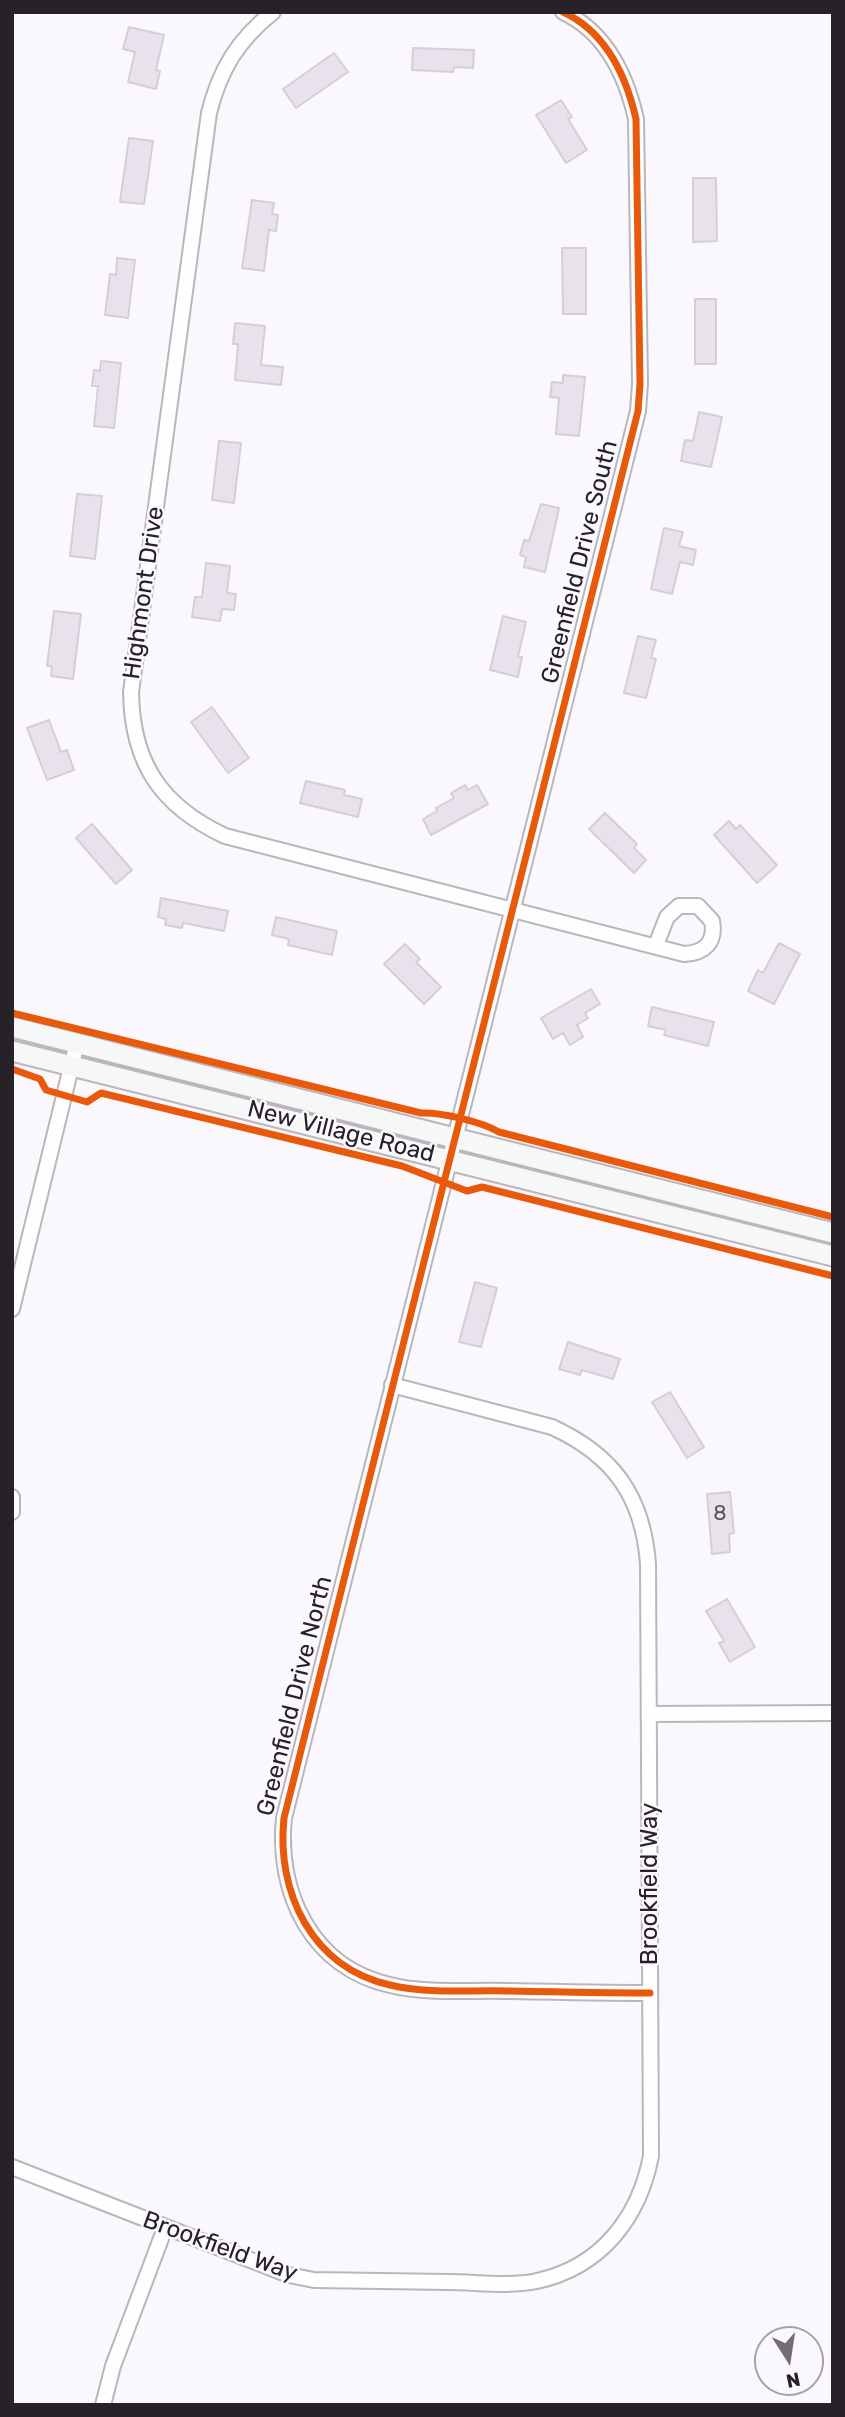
<!DOCTYPE html>
<html>
<head>
<meta charset="utf-8">
<style>
  body { margin:0 }
  #map { position:relative; width:845px; height:2417px; overflow:hidden; background:#fbf8fd; font-family:Rubik,sans-serif }
  canvas { display:block }
  .frame { position:absolute; inset:0; border:14px solid #262228; pointer-events:none }
  .north { position:absolute; left:754px; top:2326px; width:70px; height:70px; box-sizing:border-box; background:#fbf7fe; border:2px solid #a6a2a8; border-radius:50%; rotate:168deg; font-size:19px; font-weight:700; line-height:28px; text-align:center; color:#262228 }
  .north::after { content:''; display:block; margin:auto; width:24px; height:32px; background:#716d73; clip-path:polygon(50% 0,100% 100%,50% 72%,0 100%) }
</style>
</head>
<body>
<div id="map">
<canvas width="845" height="2417"></canvas>
<div class="frame"></div>
<div class="north">N</div>
</div>
<script>
const ctx = document.querySelector('canvas').getContext('2d');
ctx.lineJoin = 'round';
function fill(path, color) {
  ctx.fillStyle = color;
  ctx.fill(path, 'evenodd');
}
function trace(path, color, width, dash) {
  ctx.strokeStyle = color;
  ctx.lineWidth = width;
  ctx.lineCap = dash ? 'butt' : 'round';
  ctx.setLineDash(dash || []);
  ctx.stroke(path);
}
function label(font, color, halo, rows, align = 'center') {
  ctx.font = font + ' Rubik,sans-serif';
  ctx.lineWidth = 5;
  ctx.setLineDash([]);
  ctx.textBaseline = 'middle';
  ctx.strokeStyle = halo;
  ctx.fillStyle = color;
  for (const [text, x, y, turn = 0] of rows) {
    ctx.save();
    ctx.translate(x, y);
    ctx.rotate((+turn || 0) * Math.PI / 180);
    ctx.textAlign = isNaN(turn) ? turn : align;
    if (halo) ctx.strokeText(text, 0, 0);
    ctx.fillText(text, 0, 0);
    ctx.restore();
  }
}
const building = new Path2D(`
  M129,27l35,8 -8,35 4,1 -4,18 -28,-7 7,-30 -12,-3z
  M413,48l61,2 -1,18 -19,-1 -1,5 -41,-2z
  M334,53l14,19 -52,36 -13,-19z
  M561,100l11,17 -4,2 19,31 -21,13 -30,-48z
  M129,138l24,3 -9,63 -24,-2z
  M693,178h23l1,63 -24,1z
  M252,200l22,3 -2,11 6,1 -2,16 -7,-1 -5,41 -22,-3z
  M562,248h24v66h-23z
  M117,258l18,2 -7,58 -23,-3 5,-41 6,1z
  M695,299h21v65h-21z
  M235,323l30,3 -4,39 22,2 -2,18 -46,-5 3,-36h-5z
  M101,361l20,2 -7,65 -20,-2 4,-40h-6l2,-16 6,1z
  M563,375l22,2 -6,59 -23,-2 3,-36 -9,-1 2,-15 11,1z
  M699,412l23,5 -11,50 -30,-6 4,-21 8,1z
  M219,441l22,2 -7,60 -22,-3z
  M77,494l25,2 -7,63 -25,-3z
  M541,504l18,4 -14,64 -21,-5 2,-10 -6,-2 4,-15 5,1z
  M664,528l19,4 -4,14 17,4 -3,15 -13,-3 -8,32 -21,-5z
  M206,563l24,3 -3,27 9,1 -2,16 -12,-1 -2,12 -28,-4 3,-20h7z
  M54,611l27,3 -8,65 -22,-3 1,-10h-5z
  M503,616l23,6 -8,35h4l-4,20 -28,-7z
  M638,636l18,4 -5,18 5,1 -10,39 -22,-5z
  M212,707l37,51 -21,15 -37,-51z
  M49,720l12,32 6,-2 7,20 -27,10 -20,-52z
  M306,781l39,9 -1,5 18,4 -4,18 -58,-14z
  M465,785l3,5 9,-5 11,19 -57,31 -8,-16 14,-8 -1,-3 18,-10 -3,-5z
  M605,813l32,31 -3,4 12,12 -12,13 -45,-44z
  M729,821l7,8 4,-4 37,40 -20,18 -43,-48z
  M92,824l40,46 -16,14 -40,-46z
  M161,898l67,13 -4,20 -41,-8 -1,5 -17,-3 1,-6 -8,-2z
  M276,917l61,14 -5,24 -44,-10 1,-6 -17,-4z
  M779,943l21,11 -26,50 -26,-13 10,-21 5,3z
  M405,944l15,15 -4,3 25,25 -17,17 -40,-40z
  M591,989l9,15 -15,9 3,5 -11,7 6,12 -13,8 -7,-12 -10,6 -12,-21z
  M652,1007l62,15 -6,24 -44,-11 2,-5 -18,-4z
  M475,1282l22,6 -16,59 -22,-5z
  M568,1342l52,17 -7,20 -31,-9 -2,5 -21,-6z
  M670,1392l34,55 -17,11 -35,-56z
  M730,1492l4,41 -5,1 1,18 -18,2 -5,-60z
  M727,1599l28,48 -25,15 -11,-19 5,-2 -18,-30z`);
const street = new Path2D(`
  M273,12c-35,28 -53,57 -64,101l-78,579c1,71 30,114 94,144l459,118c21,-1 32,-12 28,-33l-14,-15h-19l-12,11 -11,28
  M563,12c43,20 63,63 73,107l4,265 -2,27 -354,1407c-8,74 28,150 106,167 37,9 78,5 117,6 48,1 95,2 143,2
  M12,1309l65,-266
  M12,1497v15
  M649,1714l184,-1
  M12,2167l277,108 25,5c44,1 89,1 133,2 29,0 61,5 90,-1 64,-14 102,-63 114,-125l-3,-592c-5,-68 -35,-109 -96,-137l-160,-42
  M103,2405l10,-39 52,-138`);
const secondary = new Path2D(`
  M12,1027l821,206
  M12,1051l821,205`);
const cycleway = new Path2D(`
  M563,12c43,20 63,63 73,107l4,265 -2,27 -354,1407c-8,74 28,150 106,167 37,9 78,5 117,6 48,1 95,2 143,2
  M12,1013l409,100c20,-1 61,9 78,19l334,85
  M12,1069l28,10 6,11 41,12 14,-9 301,73 65,25 15,-4 351,89`);
const numberNames = [
  ["8",720,1514]
];
const streetNames = [
  ["Greenfield Drive South",580,562,-76],
  ["Highmont Drive",144,593,-82],
  ["New Village Road",341,1132,14],
  ["Greenfield Drive North",295,1696,-76],
  ["Brookfield Way",650,1884,-90],
  ["Brookfield Way",220,2247,20]
];
fill(building, '#e9e2ed');
trace(building, '#d3cfd5', 2);
trace(street, '#bab6bc', 18);
trace(secondary, '#bab6bc', 23);
trace(street, '#fefeff', 14);
trace(secondary, '#f6f8f8', 19);
trace(cycleway, '#e8590c', 7);
label('21px', '#58535a', null, numberNames);
label('24px', '#262228', '#fbf7fe', streetNames);
</script>
</body>
</html>
